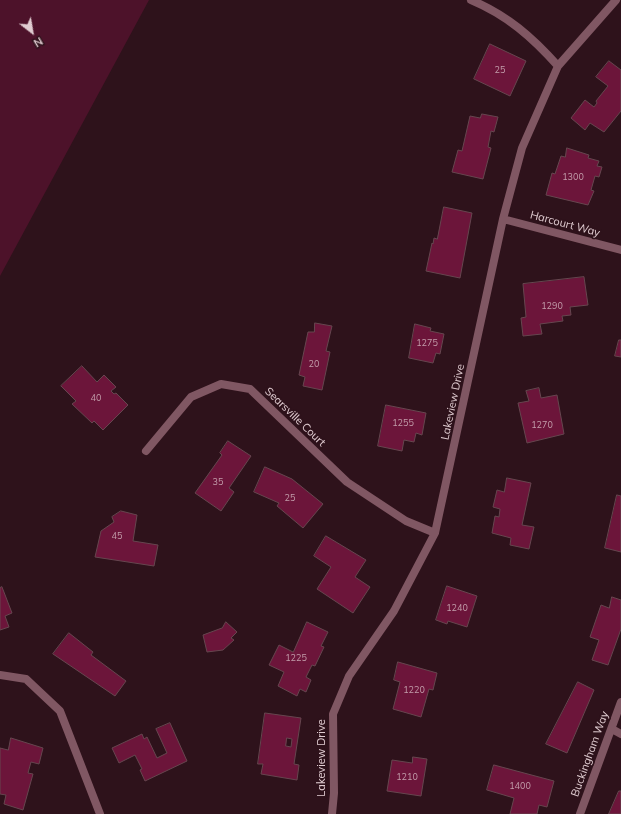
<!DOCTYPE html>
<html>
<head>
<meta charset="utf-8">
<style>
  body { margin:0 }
  #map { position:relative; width:621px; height:814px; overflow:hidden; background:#2e121b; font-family:Mulish,sans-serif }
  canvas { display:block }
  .north { position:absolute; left:12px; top:12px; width:40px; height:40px; -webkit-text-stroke:3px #2e121b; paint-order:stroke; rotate:149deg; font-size:11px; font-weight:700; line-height:16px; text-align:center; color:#e0ccd1 }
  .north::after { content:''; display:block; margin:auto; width:14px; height:18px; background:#e0ccd1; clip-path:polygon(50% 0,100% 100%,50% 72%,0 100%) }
</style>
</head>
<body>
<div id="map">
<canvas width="621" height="814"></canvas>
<div class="north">N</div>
</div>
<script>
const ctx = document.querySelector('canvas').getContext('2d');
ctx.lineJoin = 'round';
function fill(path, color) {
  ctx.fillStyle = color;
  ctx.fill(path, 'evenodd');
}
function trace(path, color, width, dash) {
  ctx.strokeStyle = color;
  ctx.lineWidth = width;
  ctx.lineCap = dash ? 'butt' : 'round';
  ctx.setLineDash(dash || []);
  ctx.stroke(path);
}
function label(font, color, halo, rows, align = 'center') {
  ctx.font = font + ' Mulish,sans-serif';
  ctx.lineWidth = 3.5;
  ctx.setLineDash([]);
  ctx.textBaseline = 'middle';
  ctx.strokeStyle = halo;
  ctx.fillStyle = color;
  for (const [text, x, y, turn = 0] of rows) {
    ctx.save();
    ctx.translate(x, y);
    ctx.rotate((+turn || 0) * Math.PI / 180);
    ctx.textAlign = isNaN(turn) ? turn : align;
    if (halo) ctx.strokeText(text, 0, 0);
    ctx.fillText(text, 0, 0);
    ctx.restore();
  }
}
const green = new Path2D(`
  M0,0h149l-149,276z`);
const building = new Path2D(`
  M490,44l36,17 -16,35 -36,-17z
  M609,61l12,9v41l-17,21 -14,-9 -5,7 -14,-12 14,-18 9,7 3,-4 -1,-2 12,-15 -12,-9z
  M482,114l16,3 -4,15 -3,-1 -3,16 3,1 -8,31 -31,-7 6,-22 4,1 8,-35 10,2z
  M567,148l22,7 -1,3 11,3 -2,5 5,1 -3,10 -4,-1 -4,14 3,1 -6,14 -42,-10 6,-22 3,1 6,-18 4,1z
  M444,207l28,6 -12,65 -34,-7 6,-28 1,1 1,-6 3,1z
  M584,277l4,28 -18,2 1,8 -9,1 1,5 -23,3 2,10 -19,2 -2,-18 5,-1 -3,-33z
  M315,323l17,3 -6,25 4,1 -8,38 -19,-4 2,-9 -6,-2 9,-43h6z
  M415,324l16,4 -1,3 14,3 -4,20 -4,-1 -3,10 -24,-5z
  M619,340h2v17l-6,-1z
  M82,366l15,16 7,-7 12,12 -5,4 3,3 2,-1 12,12 -25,25 -9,-9 -2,2 -20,-19 4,-3 -15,-15z
  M539,388l2,10 16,-3 7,39 -37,9 -9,-40 11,-2 -3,-10z
  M386,405l40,8 -4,22 -6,-2 -2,9 -10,-2 -2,11 -24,-5z
  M228,441l23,15 -22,32 5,4 -13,19 -26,-18 27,-38 -2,-2z
  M265,467l27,12 31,25 -20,24 -26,-22 2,-3 -25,-11z
  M507,478l24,5 -9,42 12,2 -5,22 -19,-4 1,-7 -19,-5 3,-17 4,1 1,-8 -7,-2 4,-17 7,2z
  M617,495l4,1v56l-16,-4z
  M121,511l16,4 -4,26 25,4 -4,21 -59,-9 6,-26 13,-9 -2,-5z
  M326,536l40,24 -11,17 15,10 -17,26 -36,-24 14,-22 -17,-11z
  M447,586l30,10 -10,31 -19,-6 -1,3 -11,-4z
  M2,587l10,26 -7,3 4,11 -9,3v-42z
  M612,597l9,3v29l-13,36 -16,-5 7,-20 -9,-3 11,-32 8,3z
  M226,622l11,10 -6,6 3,2 -11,10 -16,2 -4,-17 19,-7z
  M307,622l21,10 -7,14 3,1 -9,19 -3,-1 -6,12 5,3 -5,12 -6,-3 -3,7 -19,-10 6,-14 -15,-7 10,-20 14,7z
  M69,633l24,19 -2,3 35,26 -11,15 -62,-42z
  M398,662l39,11 -4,17 -4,-1 -8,28 -28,-8 7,-27 -6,-2z
  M578,682l16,8 -27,63 -21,-9z
  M265,713l36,5 -7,46 5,1 -2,15 -36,-6 2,-10h-5zM287,738l5,1 -1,8 -5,-1z
  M170,723l17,38 -42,20 -5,-11 2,-1 -7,-14 -16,8 -7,-15 30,-14 2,5 3,-2 10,21 10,-5 -11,-24z
  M11,738l32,10 -4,16 -8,-2 -3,11 5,1 -10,36 -19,-6 2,-9 -6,-1v-46l8,2z
  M413,757l14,2 -6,37 -34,-5 5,-31 20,3z
  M494,765l60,16 -7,26 -8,-2 -2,9h-27l4,-16 -27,-8z
  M619,791h2v23h-12z`);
const minor = new Path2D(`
  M471,0c36,15 61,37 87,66
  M503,219l118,31
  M146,451l45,-54 30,-13 29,5 97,93 59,39 29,12
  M0,675l26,4 34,32 40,103
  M612,729l9,5
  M332,814l2,-21 -1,-79 16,-38 45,-65 41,-78 68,-314 19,-71 36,-82 58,-66
  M580,814l41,-112`);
const numberNames = [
  ["25",500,70],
  ["1300",573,177],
  ["1290",552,306],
  ["1275",427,343],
  ["20",314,364],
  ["40",96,398],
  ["1255",403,423],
  ["1270",542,425],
  ["35",218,482],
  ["25",290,498],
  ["45",117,536],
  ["1240",457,608],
  ["1225",296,658],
  ["1220",414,690],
  ["1210",407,777],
  ["1400",520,786]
];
const streetNames = [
  ["Harcourt Way",565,224,15],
  ["Lakeview Drive",453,402,-78],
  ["Searsville Court",295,417,44],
  ["Buckingham Way",590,754,-70],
  ["Lakeview Drive",322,758,-90]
];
fill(green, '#4d122a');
fill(building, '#6c153a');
trace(building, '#66464f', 1);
trace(minor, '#805763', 8);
label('9px', '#c39eab', null, numberNames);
label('11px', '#e0ccd1', '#2e121b', streetNames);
</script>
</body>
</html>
